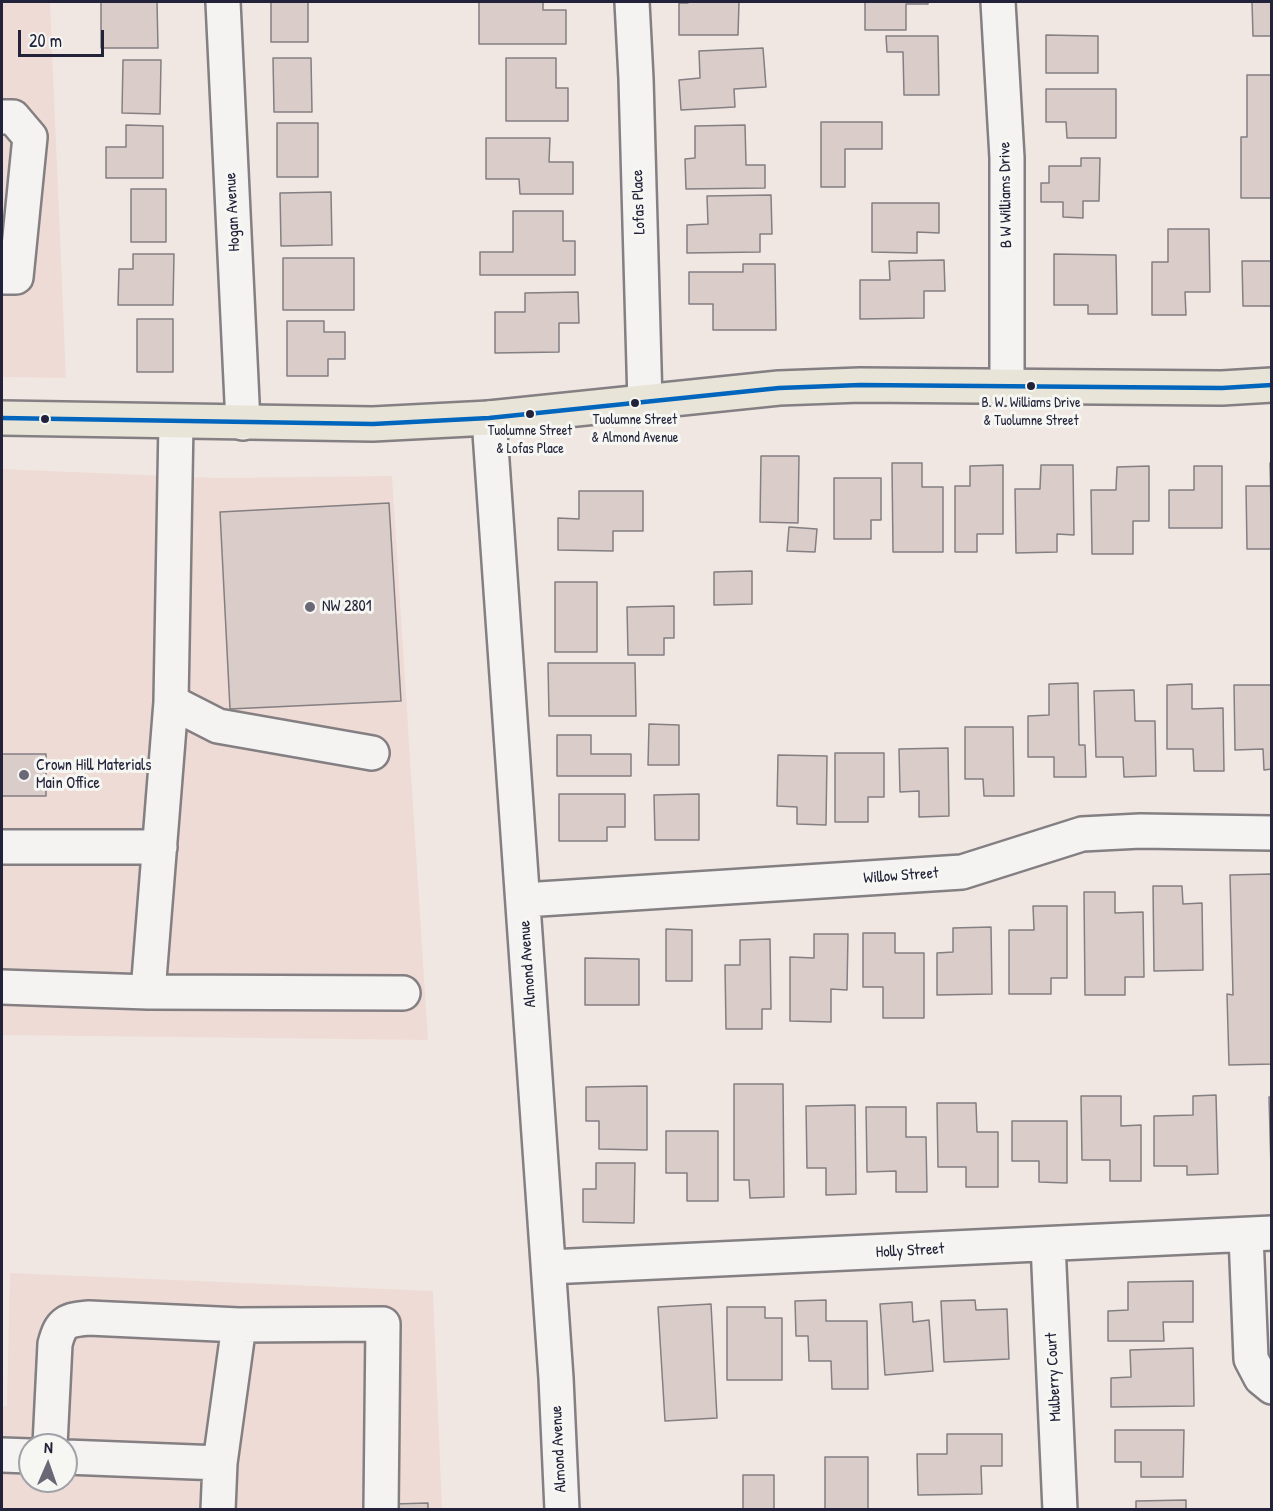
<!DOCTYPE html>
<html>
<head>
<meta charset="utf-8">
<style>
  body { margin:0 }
  #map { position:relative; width:1273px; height:1511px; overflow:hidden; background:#f0e7e3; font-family:"Patrick Hand",sans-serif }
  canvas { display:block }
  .frame { position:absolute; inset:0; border:3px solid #22223b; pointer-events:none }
  .north { position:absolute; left:18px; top:1433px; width:60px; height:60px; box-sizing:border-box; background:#f6f6f2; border:2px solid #a1a1a9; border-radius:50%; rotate:2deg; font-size:16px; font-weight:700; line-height:24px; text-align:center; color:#22223b }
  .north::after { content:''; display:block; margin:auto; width:21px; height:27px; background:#6a6776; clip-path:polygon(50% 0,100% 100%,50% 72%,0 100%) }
  .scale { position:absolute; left:18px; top:30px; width:86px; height:27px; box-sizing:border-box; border:3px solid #22223b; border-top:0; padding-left:8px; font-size:18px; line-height:21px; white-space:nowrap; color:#22223b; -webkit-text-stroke:4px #f6f6f2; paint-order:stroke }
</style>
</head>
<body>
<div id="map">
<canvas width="1273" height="1511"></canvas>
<div class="frame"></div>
<div class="north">N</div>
<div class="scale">20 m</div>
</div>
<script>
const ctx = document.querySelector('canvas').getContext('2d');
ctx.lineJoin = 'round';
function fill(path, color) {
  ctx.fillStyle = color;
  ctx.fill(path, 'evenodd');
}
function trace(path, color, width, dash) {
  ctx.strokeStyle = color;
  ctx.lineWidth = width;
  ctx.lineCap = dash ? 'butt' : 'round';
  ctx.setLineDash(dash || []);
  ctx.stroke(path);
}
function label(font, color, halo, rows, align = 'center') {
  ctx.font = font + ' "Patrick Hand",sans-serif';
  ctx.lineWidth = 6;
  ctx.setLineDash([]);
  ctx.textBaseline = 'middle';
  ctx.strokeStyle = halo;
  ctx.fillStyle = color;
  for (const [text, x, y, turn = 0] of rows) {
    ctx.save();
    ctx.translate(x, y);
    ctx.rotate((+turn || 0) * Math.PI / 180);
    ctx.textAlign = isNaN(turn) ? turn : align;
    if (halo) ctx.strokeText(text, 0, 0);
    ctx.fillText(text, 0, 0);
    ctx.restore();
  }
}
const built = new Path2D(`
  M2,2h48l16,376 -64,-1z
  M2,469l214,9 176,-2 36,564 -426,-5z
  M10,1273l423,18 9,218h-440v-103h5zM30,1445h36v36h-36z`);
const building = new Path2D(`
  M101,2h56l1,46h-57z
  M271,2h37v40h-37z
  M479,2h64v8h23v34h-87z
  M688,2h51l-1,33h-59v-32h9z
  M865,2h63v2h-22v26h-41z
  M1252,2h20v34h-19z
  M1046,35l52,1v37h-52z
  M886,36h52l1,59h-35l-1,-43h-16z
  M763,48l3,39 -32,2 1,18 -54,3 -2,-30 21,-2 -1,-27z
  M273,58h38l1,54h-38z
  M506,58h50v30h12v33h-62z
  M123,60h38l-1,54 -38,-1z
  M1247,75h25v123h-31v-61h6z
  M1046,89h70v49h-49l-1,-16h-20z
  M821,122h61v27h-37v38h-24z
  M277,123h41v54h-41z
  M126,125l37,1v52h-57v-31h20z
  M745,125l1,40h19v23l-79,1 -1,-30 10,-1v-32z
  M486,138h64l-1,24h24v32h-53l-1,-15h-33z
  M1081,158h19l-1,43h-16v17l-20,-1v-15h-22v-19h8v-17h32z
  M131,189h35v53h-35z
  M331,192l1,53 -51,1 -1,-53z
  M771,195l1,39h-12v18l-73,1v-28l21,-1 -1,-28z
  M872,203h67v30l-22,-1v21l-45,-1z
  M513,211h50v30h12v34h-95v-23h33z
  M1168,229h41l1,63h-25l1,23h-34v-53h16z
  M133,254h41l-1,51h-55l1,-36h14z
  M1054,254l62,1 1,59h-29v-9h-34z
  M283,258h71v52h-71z
  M944,260l1,31h-21v27l-64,1v-39h30l-1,-19z
  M1242,261h30v45h-29z
  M743,264h32l1,66h-63v-26h-24v-32h54z
  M578,292l1,31h-20v29l-64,1v-41h30v-19z
  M137,319h36v53h-36z
  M287,321h37v11h21v27h-17v17h-41z
  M761,456h38l-1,67 -38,-1z
  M892,463h30v24h21v65h-50z
  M1270,463l2,86h-25l-1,-63h25z
  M1003,465v69h-26v18h-22v-66h15v-20z
  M1041,465h32l1,70 -17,-1v18l-41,1 -1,-64h25z
  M1149,466v55h-16v33h-41l-1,-64h25l1,-23z
  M1194,466h28v62h-53v-38h25z
  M834,478h47v42h-10v19h-37z
  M579,491h64v40h-30v20l-55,-1v-32l21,1z
  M389,503l12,198 -171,8 -10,-197z
  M789,527l28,2 -2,23 -28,-1z
  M752,571v33l-38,1v-33z
  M555,582h42v70h-42z
  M674,606v32h-10v17h-36l-1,-48z
  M548,663h87l1,53h-87z
  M1078,683l1,62h6l1,32h-32v-20h-26v-41l21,-1v-31z
  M1192,684v25l31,-1 1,63h-30l-1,-22h-26v-64z
  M1234,685h38v84l-8,1 -1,-21 -28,1z
  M1134,690l1,31h20l1,55 -32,1 -1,-20h-27l-2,-66z
  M649,724l30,1v40h-31z
  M965,727h48l1,69h-30l-1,-17h-18z
  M557,735h34v19h40v22h-74z
  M948,748l1,68 -30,1v-26l-19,1 -1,-43z
  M835,753h49v44h-16v25h-33z
  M2,754h44v42h-44z
  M778,755l49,1 -1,69 -29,-1v-17l-20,-1z
  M559,794h66v33h-18v14h-48z
  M699,794v46h-44l-1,-45z
  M1272,874v190l-43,1 -2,-71 6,1 -3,-120z
  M1153,886h29l1,18 19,-1 1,67 -49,1z
  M1084,892h31v21l28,-1 1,65h-19v18h-40z
  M1033,906h34v72h-16v16h-42v-64h25z
  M991,927l1,67 -55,1v-42l16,-1v-24z
  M666,929l26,1v51h-26z
  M863,933h32v20h29v65h-41v-31h-20z
  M814,934h34l-1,56 -16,-1v33l-41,-1v-64l24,1z
  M770,939l1,70h-9v20h-36l-1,-64h15v-25z
  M585,958l54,1v46h-54z
  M734,1084h49l1,113 -34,1 -1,-18h-15z
  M647,1086v64l-48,-1v-28h-13v-34z
  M1216,1095l2,79 -31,1v-9h-33v-50l39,-1v-19z
  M1081,1096h40v30l20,-1v56h-31v-21h-28z
  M1269,1097h3v71h-1z
  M937,1103h39l1,29h21v55h-32v-20h-28z
  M855,1105l1,89 -30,1v-27h-19l-1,-62z
  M866,1107h40v30h20l1,55h-31v-21l-29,1z
  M1012,1121h55v62l-28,-1v-21h-27z
  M666,1131h52v70h-31v-28h-21z
  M596,1163h39l-1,60 -51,-1v-33h13z
  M1193,1281v41h-30l1,19h-56v-30l20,-1v-28z
  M826,1300v21h41l1,68h-36l-1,-28h-22l-1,-25h-12l-1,-35z
  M975,1300l1,10 31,-1 2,50 -65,3 -3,-61z
  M912,1302l1,20 16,-2 4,51 -48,4 -5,-71z
  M711,1304l6,114 -52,3 -7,-114z
  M727,1307h38v11h17v62h-55z
  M1193,1348l1,58 -83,1v-29l20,-1 -1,-27z
  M1115,1430h69l-1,47h-42v-15h-26z
  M947,1434h55v32h-21l1,28 -64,1 -1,-41h30z
  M825,1457h43v53h-43z
  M743,1475h31v35h-31z
  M1186,1500v10h-50v-9z
  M428,1503v7h-34v-6z`);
const minor = new Path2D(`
  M223,2l20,421
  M632,2l4,77 9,324
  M998,2l9,156v230
  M2,117h11l17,20 -14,140h-14
  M489,418l67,960 6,132
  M176,422l-5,280 47,24 154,27
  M171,702l-23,290 255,1
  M2,847h158
  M524,900l438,-28 120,-38 58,-3 132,2
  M2,987l146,5
  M1246,1235l5,124 10,19 11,9
  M1048,1244l12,266
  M549,1267l723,-34
  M50,1445l5,-101c6,-23 12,-24 34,-26l150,7
  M2,1455l28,1
  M66,1457l154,6 19,-138 144,-1 -2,186
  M218,1510l2,-47`);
const major = new Path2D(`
  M2,418l371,6 116,-6 290,-30 81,-3 362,3 50,-3`);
const bus1 = new Path2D(`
  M2,418l371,6 116,-6 290,-30 81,-3 362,3 50,-3`);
const markers = [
  [1031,386,5,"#22223b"],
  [635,403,5,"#22223b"],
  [530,414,5,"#22223b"],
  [45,419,5,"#22223b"],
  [310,607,6,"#6a6776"],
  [24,775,6,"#6a6776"]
];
const busNames = [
  ["B. W. Williams Drive",1031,403],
  ["& Tuolumne Street",1031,421],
  ["Tuolumne Street",635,420],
  ["& Almond Avenue",635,438],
  ["Tuolumne Street",530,431],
  ["& Lofas Place",530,449]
];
const streetNames = [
  ["B W Williams Drive",1006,195,-91],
  ["Lofas Place",639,202,-92],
  ["Hogan Avenue",233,212,-93],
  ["Willow Street",901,876,-4],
  ["Almond Avenue",528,964,-94],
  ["Holly Street",910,1251,-3],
  ["Mulberry Court",1054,1377,-93],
  ["Almond Avenue",559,1449,-93]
];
const poiNames = [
  ["NW 2801",322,607],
  ["Crown Hill Materials",36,766],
  ["Main Office",36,784]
];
fill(built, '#efdbd5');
fill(building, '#daccc9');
trace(building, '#837f82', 1.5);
trace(minor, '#837f82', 38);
trace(major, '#837f82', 38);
trace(minor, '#f4f3f1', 33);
trace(major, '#e8e4d7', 33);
trace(bus1, '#0065bd', 4.5);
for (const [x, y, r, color] of markers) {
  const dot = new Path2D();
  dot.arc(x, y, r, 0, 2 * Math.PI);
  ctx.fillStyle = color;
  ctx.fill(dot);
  trace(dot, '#f6f6f2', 2);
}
label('14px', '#22223b', '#f6f6f2', busNames);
label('16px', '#22223b', '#f6f6f2', streetNames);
label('16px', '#22223b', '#f6f6f2', poiNames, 'left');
</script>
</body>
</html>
